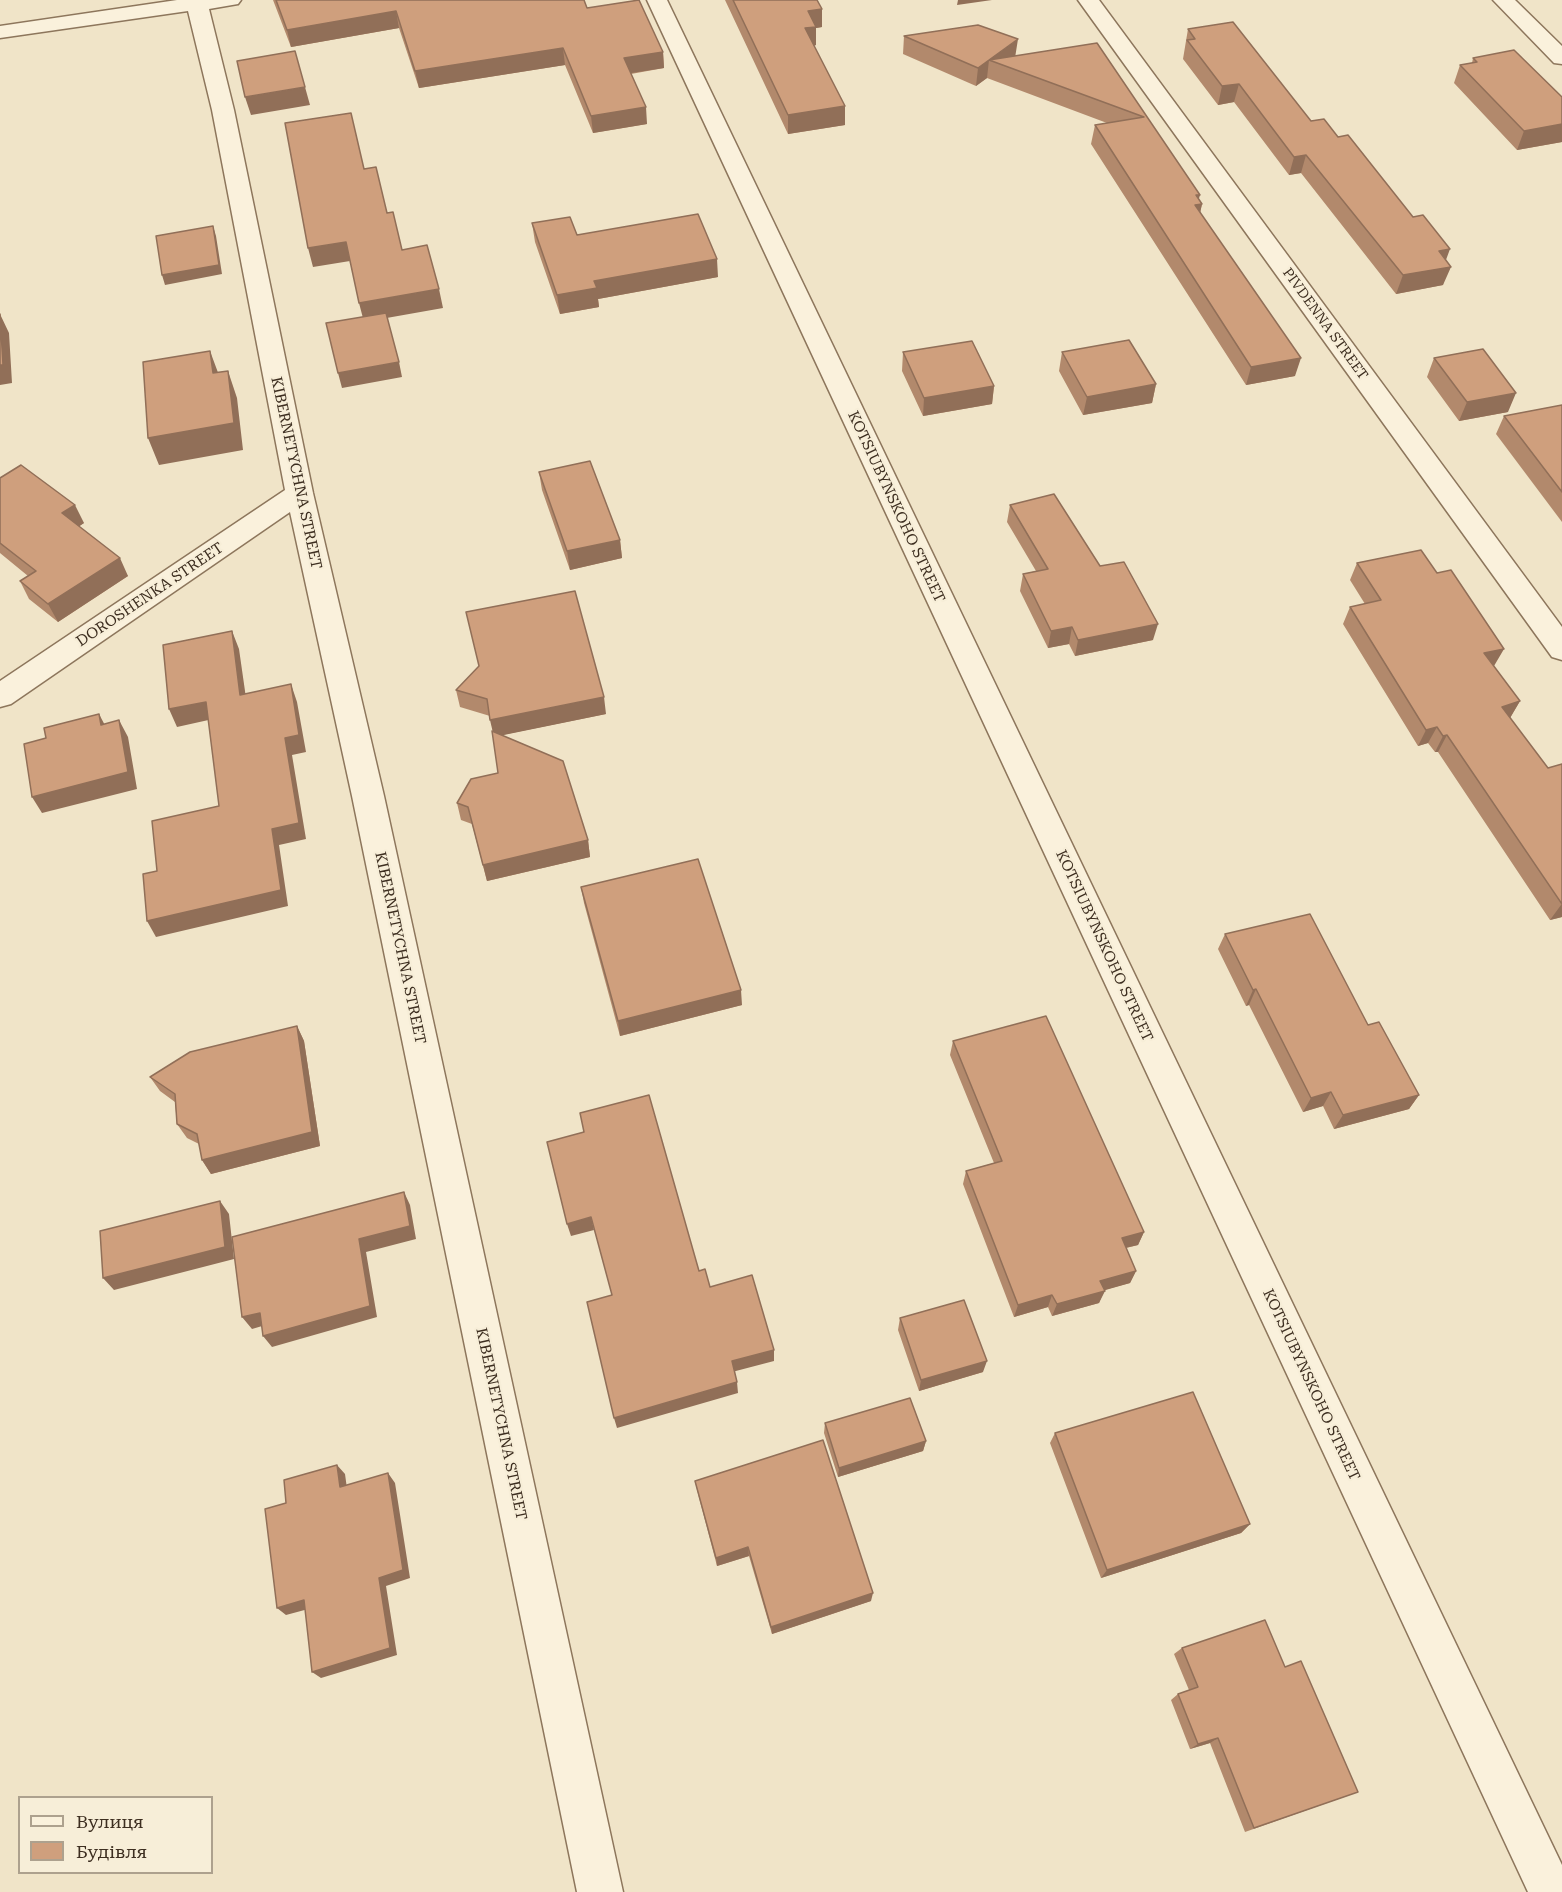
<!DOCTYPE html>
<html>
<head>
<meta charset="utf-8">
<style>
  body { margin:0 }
  #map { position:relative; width:1562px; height:1892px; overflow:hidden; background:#f0e4c8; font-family:"Roboto Serif",serif }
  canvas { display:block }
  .legend { position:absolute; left:18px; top:1796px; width:195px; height:78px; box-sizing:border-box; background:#f7eed8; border:2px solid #ada18e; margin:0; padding:8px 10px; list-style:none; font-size:18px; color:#3d2e20 }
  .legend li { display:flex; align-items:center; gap:12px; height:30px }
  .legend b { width:30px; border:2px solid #ada18e }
</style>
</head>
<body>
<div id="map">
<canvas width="1562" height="1892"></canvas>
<ul class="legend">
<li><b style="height:8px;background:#faf1dc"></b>Вулиця</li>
<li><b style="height:16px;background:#cf9f7d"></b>Будівля</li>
</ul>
</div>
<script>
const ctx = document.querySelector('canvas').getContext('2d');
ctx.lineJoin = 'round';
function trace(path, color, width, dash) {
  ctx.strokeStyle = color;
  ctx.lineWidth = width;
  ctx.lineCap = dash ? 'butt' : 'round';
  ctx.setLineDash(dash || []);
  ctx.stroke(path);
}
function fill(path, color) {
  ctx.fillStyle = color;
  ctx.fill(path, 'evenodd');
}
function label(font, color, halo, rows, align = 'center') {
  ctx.font = font + ' "Roboto Serif",serif';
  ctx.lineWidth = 4.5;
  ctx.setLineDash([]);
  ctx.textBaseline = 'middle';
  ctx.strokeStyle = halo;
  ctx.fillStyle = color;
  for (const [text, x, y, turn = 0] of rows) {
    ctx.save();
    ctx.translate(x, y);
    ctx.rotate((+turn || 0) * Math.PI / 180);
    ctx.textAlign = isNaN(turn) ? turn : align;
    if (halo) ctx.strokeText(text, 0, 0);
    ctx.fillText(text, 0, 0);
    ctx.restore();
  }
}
const minor = new Path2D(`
  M177,0h64l-3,4 -29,5 25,101 79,383 71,303 239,1096h-46l-225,-1096 -62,-284 -279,192 -11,3v-26l285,-191 -73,-380 -24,-99 -188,27v-12z
  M647,0h20l895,1865v27h-34z
  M1078,0h21l463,627v33l-10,-3z
  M1493,0h22l47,46v18l-8,-1z`);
const wall = new Path2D(`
  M273,0h311l3,8 76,44 1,16 -33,6 16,50 -54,9 -28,-68 -146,23 -20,-60 -108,19z
  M725,0h92l5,27 -6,1v17l-2,1 31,79 -57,9z
  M1188,29l123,92 27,16 108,124 -3,24 -47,9 -95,-121 -12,2 -55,-73 -16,3 -35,-46z
  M904,36l112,20 81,-13 105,161 -2,8 95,164 -49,9 -155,-241 4,-19 12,-2 -120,-45 -11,8 -73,-32z
  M1473,58l89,39v45l-45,8 -63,-67 6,-18 12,-2z
  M532,223l45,12 141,42 -120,22 1,8 -39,7 -25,-72z
  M903,352l91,34 -2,18 -69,12 -21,-45z
  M1062,352l94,32 -4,19 -69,12 -24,-44z
  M1434,358l74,54 -49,9 -32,-44z
  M1562,405v117l-66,-88 8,-18z
  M539,472l81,68 2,18 -52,12 -28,-80z
  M0,478l84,45 -5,3 49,50 -70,46 -29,-23 -9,-18 8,-5 -28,-23z
  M1010,505l90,61 53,74 -78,16 -6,-12 -21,4 -28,-57 3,-17 13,-3 -29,-49z
  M1357,563l137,103h-1l27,35 -10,17 38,50 14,-4v153l-12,3 -112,-168h-3l-7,-9 -10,3 -75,-122 7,-17 15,-3 -15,-24z
  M456,690l150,24 -104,21 86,105 2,17 -103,24 -15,-57 -11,-4 -4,-17 41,-30 -5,-42 -3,-15 -30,-9z
  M581,887l161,118 -122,31 -36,-133z
  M1225,934l143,91 51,70 -10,14 -75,20 -11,-23 -20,6 -54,-107 -3,1 -28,-57z
  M297,1026l7,15 16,105 -109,28 -9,-14 -3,-16 -12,-6 -10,-14 -2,-22 -15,-11 -10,-14z
  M953,1041l191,191 -6,13 -12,3 10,23 -6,12 -26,7 -5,13 -47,13 -4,-9 -34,10 -51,-133 3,-13 28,-8 -44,-108z
  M900,1318l83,54 -64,19 -21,-61z
  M825,1423l101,18 -3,10 -85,26 -14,-44z
  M1055,1433l195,91 -9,9 -140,45 -51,-135z
  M695,1481l176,120 -99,33 -23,-78 -32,10 -20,-76z
  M1182,1648l103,19 73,125 -113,40 -35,-89 -20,6 -19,-49 7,-6 11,-4 -15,-36z`);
const shadedWall = new Path2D(`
  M958,0h34l-35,5z
  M822,9v18l-6,1v17l-11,2v-19l3,-17z
  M396,11l3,17 -108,19 -4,-17z
  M1018,39l-3,19 -26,2z
  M563,48l2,17 -146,23 -4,-17z
  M663,52l1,16 -39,6 -1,-16z
  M989,60l-2,18 -11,8 2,-18z
  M1239,84l-5,18 -16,3 4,-19z
  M305,87l5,18 -59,10 -6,-18z
  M845,106v19l-57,9v-19z
  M646,107l1,17 -54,9 -2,-17z
  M1562,124v18l-45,8 7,-19z
  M1306,155l-5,18 -12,2 5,-18z
  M1196,195h4l-3,10 5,-1 -4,19 -7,1z
  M213,226l3,10 6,38 -57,11 -3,-10z
  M346,242l4,19 -37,6 -5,-19z
  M1450,249l-7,19 8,-1 -8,18 -47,9 7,-19 36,-24z
  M717,259l1,18 -120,22 1,8 -39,7 -3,-19 37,-14z
  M439,289l4,19 -79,14 -5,-19z
  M0,314l9,19 3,50 -12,2z
  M210,351l10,27 -7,-5z
  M1301,358l-6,18 -49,9 5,-18z
  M399,362l3,15 -60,11 -4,-15z
  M228,371l9,27 6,52 -84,15 -11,-27z
  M1156,384l-4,19 -69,12 4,-18z
  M994,386l-2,18 -69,12 1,-18z
  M1516,393l-8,19 -49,9 8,-19z
  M75,505l9,18 -13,9 -9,-19z
  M620,540l2,18 -52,12 -3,-19z
  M120,558l8,18 -70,46 -10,-18z
  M1158,624l-5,16 -78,16 3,-16z
  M1072,627l-3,17 -21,4 3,-17z
  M232,631l7,18 9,63 -8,-17z
  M1504,649l-10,17 -19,4 9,-17z
  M291,684l6,18 9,50 -14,3 14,84 -27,6 9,61 -132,31 -9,-16 125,-92 13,-91z
  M604,697l2,17 -112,23 -4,-17z
  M1520,701l-10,17 -8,-11z
  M206,702l7,17 -36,8 -8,-18z
  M99,714l9,17 -7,-6z
  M119,720l9,17 9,52 -95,24 -10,-16z
  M1437,727l-9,16 -10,3 8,-16z
  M1447,735l-9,17h-3l8,-16z
  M588,840l2,17 -103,24 -4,-16z
  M1562,904v13l-12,3 11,-15z
  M1256,989l-7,16 -3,1 7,-16z
  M741,990l1,15 -122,31 -2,-15z
  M297,1026l7,15 16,105 -109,28 -9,-14z
  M1331,1092l-8,14 -20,6 8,-14z
  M1419,1095l-10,14 -75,20 9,-14z
  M404,1192l6,13 6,34 -50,13 11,65 -105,30 -9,-11 96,-97z
  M220,1201l9,13 5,45 -120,31 -11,-12z
  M591,1217l3,13 -23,6 -4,-12z
  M1144,1232l-6,13 -22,5 6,-12z
  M1136,1271l-6,12 -35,10 5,-12z
  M1105,1291l-6,12 -47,13 5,-12z
  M1052,1295l-4,12 -34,10 4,-12z
  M260,1313l9,11 -17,5 -10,-12z
  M774,1350v11l-42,11v-11z
  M987,1361l-4,11 -64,19 2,-11z
  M737,1382l1,11 -121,35 -3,-10z
  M926,1441l-3,10 -85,26 1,-9z
  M337,1465l8,9 3,22 -8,-9z
  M388,1473l7,10 15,95 -24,8 11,69 -76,23 -9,-6 67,-94z
  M1250,1524l-9,9 -140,45 6,-8z
  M748,1547l1,9 -32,10 -1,-8z
  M873,1593l-2,8 -99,33 -1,-7z
  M304,1600l8,8 -26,7 -9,-7z
  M1218,1738l-8,5 -20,6 8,-5z`);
const building = new Path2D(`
  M276,0h308l3,8 52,-8 24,52 -39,6 22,49 -55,9 -28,-68 -148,23 -19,-60 -109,19z
  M733,0h84l5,9 -14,2 8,16 -11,1 40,78 -57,9z
  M1233,22l78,99 13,-2 14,18 10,-2 65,82 10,-2 27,34 -11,2 12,16 -48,8 -97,-120 -12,2 -55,-73 -17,2 -35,-46 8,-1 -7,-10z
  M978,25l40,14 -29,21 108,-17 103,152h-4l6,9 -7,1 106,153 -50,9 -156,-242 49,-8 -155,-57 -11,8 -74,-32z
  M1514,50l48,47v27l-38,7 -64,-66 17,-3 -4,-4z
  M295,51l10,36 -60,10 -8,-36z
  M351,113l13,56 12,-2 11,46 6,-1 9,38 25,-5 12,44 -80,14 -13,-61 -38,6 -23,-125z
  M698,214l19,45 -123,22 3,7 -40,7 -25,-72 38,-6 7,18z
  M213,226l6,39 -57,10 -6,-39z
  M386,313l13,49 -61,11 -12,-50z
  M0,314l3,51h-3z
  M1129,340l27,44 -69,13 -25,-45z
  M972,341l22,45 -70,12 -21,-46z
  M1483,349l33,44 -49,9 -33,-44z
  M210,351l3,22 15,-2 6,52 -86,15 -5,-76z
  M1562,405v87l-58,-76z
  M590,461l30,79 -53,11 -28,-79z
  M21,465l54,40 -13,8 58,45 -72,46 -28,-23 16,-10 -36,-28v-65z
  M1054,494l46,72 24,-4 34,62 -80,16 -6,-13 -21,4 -28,-57 25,-5 -38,-64z
  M1421,550l16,23 14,-3 53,79 -20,4 36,48 -18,6 46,61 14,-4v140l-115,-169 -4,1 -6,-9 -11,3 -76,-123 31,-7 -24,-37z
  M575,591l29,106 -114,23 -3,-21 -31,-9 23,-24 -13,-54z
  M232,631l8,64 51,-11 8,51 -14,3 14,85 -27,6 9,61 -134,31 -4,-47 14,-3 -5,-50 67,-15 -13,-104 -37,7 -6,-64z
  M99,714l2,11 18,-5 9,52 -96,25 -8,-53 22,-6 -2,-10z
  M492,731l71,30 25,79 -105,25 -15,-58 -11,-4 14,-24 27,-6z
  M698,859l43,131 -123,31 -37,-134z
  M1310,914l58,111 11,-3 40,73 -76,20 -12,-23 -20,6 -55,-109 -3,1 -28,-56z
  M1046,1016l98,216 -22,6 14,33 -36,10 5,10 -48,13 -5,-9 -34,10 -52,-134 36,-10 -49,-120z
  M297,1026l15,106 -110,28 -5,-26 -20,-10 -2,-30 -25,-17 40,-25z
  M649,1095l50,176 6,-2 5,18 42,-12 22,75 -42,11 5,21 -123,36 -27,-116 25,-7 -21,-78 -24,7 -20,-82 37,-10 -4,-19z
  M404,1192l6,34 -51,13 11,67 -107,30 -3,-23 -18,4 -10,-80z
  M220,1201l5,46 -122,31 -3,-47z
  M964,1300l23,61 -66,19 -21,-62z
  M1193,1392l57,132 -143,46 -52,-137z
  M910,1398l16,43 -87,27 -14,-45z
  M823,1440l50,153 -102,34 -23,-80 -32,11 -21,-77z
  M337,1465l3,22 48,-14 15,97 -24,8 11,70 -78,24 -8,-72 -27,8 -12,-99 21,-6 -2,-23z
  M1265,1620l20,47 16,-6 57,131 -104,36 -36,-90 -20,6 -20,-50 20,-7 -16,-39z`);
const farStreetnames = [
  ["PIVDENNA STREET",1325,324,54]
];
const streetNames = [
  ["KIBERNETYCHNA STREET",296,473,78],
  ["KOTSIUBYNSKOHO STREET",896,507,65],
  ["DOROSHENKA STREET",150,595,-34],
  ["KOTSIUBYNSKOHO STREET",1104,946,65],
  ["KIBERNETYCHNA STREET",400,948,78],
  ["KOTSIUBYNSKOHO STREET",1311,1385,65],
  ["KIBERNETYCHNA STREET",501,1424,78]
];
trace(minor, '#8d765c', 3);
fill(minor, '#faf1dc');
fill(wall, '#b2896c');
fill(shadedWall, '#916f58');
fill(building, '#cf9f7d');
trace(building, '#916f58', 1.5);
label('14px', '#3d2e20', '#f7eed8', farStreetnames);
label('15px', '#3d2e20', '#f7eed8', streetNames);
</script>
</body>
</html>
